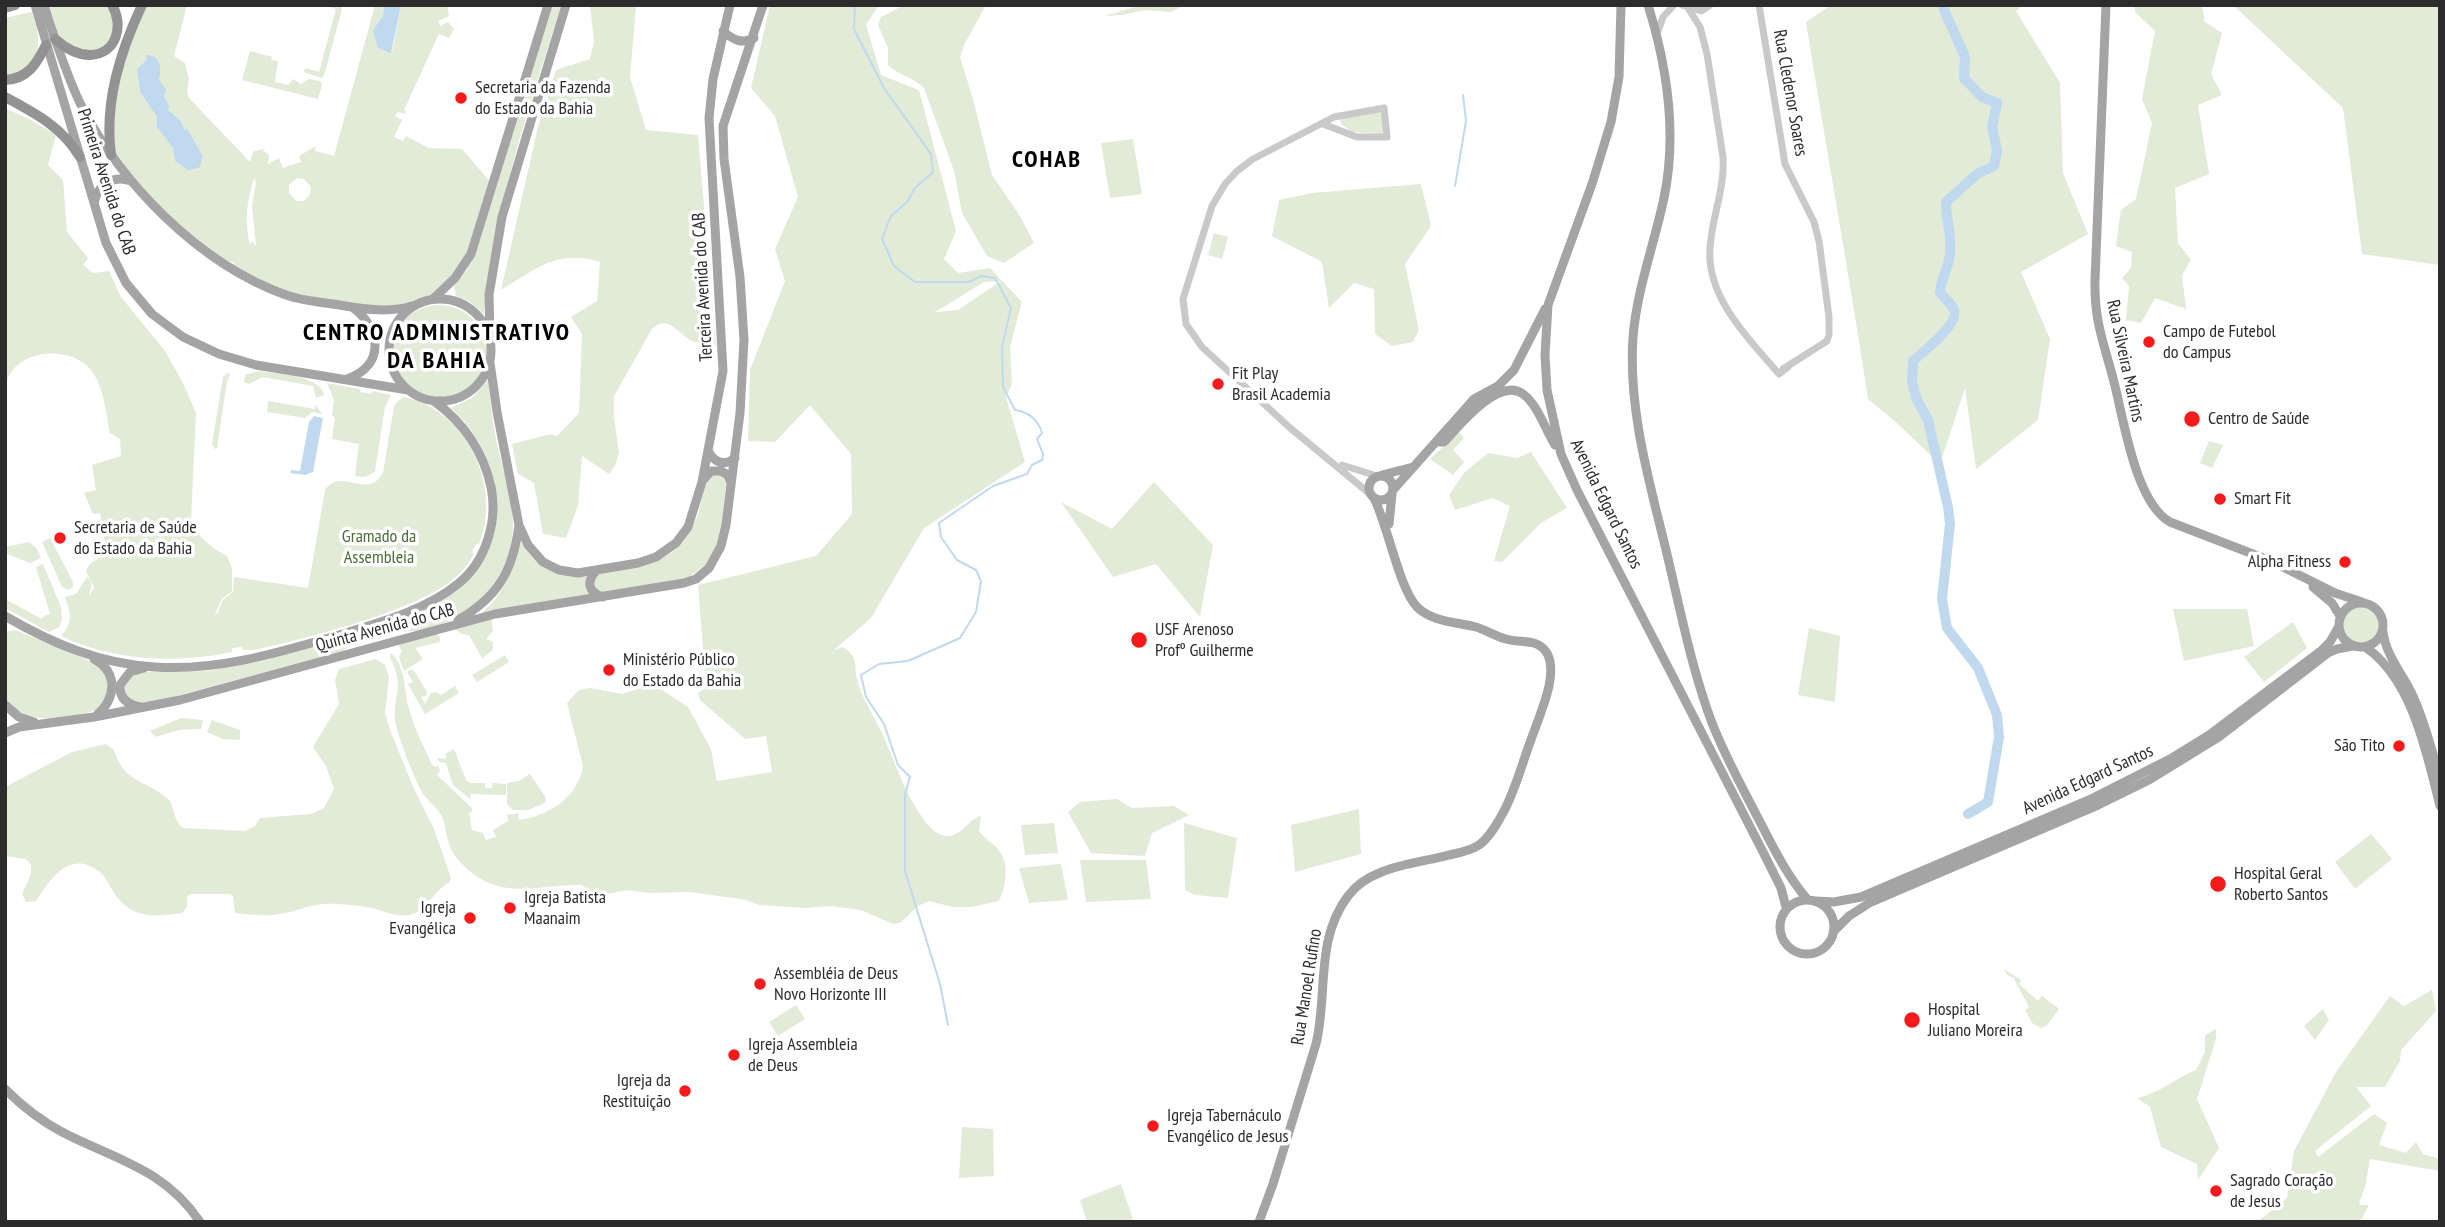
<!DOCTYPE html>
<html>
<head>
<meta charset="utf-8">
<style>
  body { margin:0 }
  #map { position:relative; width:2445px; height:1227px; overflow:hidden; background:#fff; font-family:"PT Sans Narrow",sans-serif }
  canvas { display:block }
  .frame { position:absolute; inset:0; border:7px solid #2c2c2c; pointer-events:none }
</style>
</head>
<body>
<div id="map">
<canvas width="2445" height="1227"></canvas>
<div class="frame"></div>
</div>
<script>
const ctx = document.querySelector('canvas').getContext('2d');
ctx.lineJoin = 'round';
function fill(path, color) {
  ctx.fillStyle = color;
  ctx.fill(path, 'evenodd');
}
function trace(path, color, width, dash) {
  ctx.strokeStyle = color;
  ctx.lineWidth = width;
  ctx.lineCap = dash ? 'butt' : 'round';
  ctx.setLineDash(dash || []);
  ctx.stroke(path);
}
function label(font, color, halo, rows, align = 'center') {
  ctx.font = font + ' "PT Sans Narrow",sans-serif';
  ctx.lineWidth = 7;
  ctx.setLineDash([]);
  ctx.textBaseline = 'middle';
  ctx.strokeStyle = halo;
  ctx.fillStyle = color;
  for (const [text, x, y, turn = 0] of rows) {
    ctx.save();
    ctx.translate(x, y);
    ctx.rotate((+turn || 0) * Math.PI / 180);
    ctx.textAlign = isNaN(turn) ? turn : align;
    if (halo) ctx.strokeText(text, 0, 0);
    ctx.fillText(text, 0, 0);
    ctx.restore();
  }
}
const green = new Path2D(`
  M49,5h58c14,20 4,49 -23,45 -8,-1 -17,-8 -25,-13z
  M142,5h45l-13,51 11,7 4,16 -2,12 2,7 61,64 3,-10 9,-3 7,6 -1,9 11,-6 4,10 18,-6 -2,-6 17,-10 -1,5 19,5 41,-151h9l-1,11 -10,14 19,22 9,-47h46l2,11 -11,5 2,5 8,-4 6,7 -5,9 -10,-4 -35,76 2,1 -1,3 -7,-2 -3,4 7,4 -8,17 9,4 3,-5 23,12 33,1 31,36 -22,69 -38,45 -40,11 -104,-17 -11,-7 8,9 -58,-30 8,-2 -17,-4 -17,-12 -82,-80 -11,-30v-22zM147,59c10,16 14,32 23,48l-2,3 13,11 3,9h4l4,7 -17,24 -2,-13 -17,-22 1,-9 -17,-25 -3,-23zM254,178l2,5 -4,23 4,40 -4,-5 -2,4c-6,-23 -3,-45 4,-67zM297,178l7,1 7,8 -1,8 -6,6h-8l-7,-8v-8z
  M323,5h18l1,4 -18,67 -3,2 -17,-6 1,-4 14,4 17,-63z
  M552,5h9c-31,102 -68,203 -77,309l-15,-13 -13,-5 -2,-10 13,-16 11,-23z
  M590,5l46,2 -6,70 16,53 52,5 18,212c-7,-2 -17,-3 -24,-6 -14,-7 -24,-28 -40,-12l-38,67v21l5,35 -4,14 -6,8 -27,-18 -4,50 -12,32 -23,-4 -9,-51 -16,-9 -6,-30 38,-10 7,2 22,-23 3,-79 -11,-17 26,-16 3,-39c-42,-13 -64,7 -99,28l37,-163 18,-57 34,-11 4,-17z
  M770,5h109l-13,20 15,50 38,15 37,141 -12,28 14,14 32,-5 32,34 -12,45 2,37 -6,13 19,65 -101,66 -53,90 -37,32 9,-3c17,12 10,15 14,32 4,18 17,37 25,54 13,29 23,61 42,87 5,7 13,15 21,16 17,2 22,-17 36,-20l-2,15c5,7 11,10 17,16 14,14 11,37 3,54l-28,6h-18l-24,-6 -11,5 -18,17 -7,1 -32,-14 -31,-4 -25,2 -46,-3 -13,-5 -56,-8 -39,1 -25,-3 -26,6 -13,-5 -5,-6c-45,-1 -80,17 -117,-18 -5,-5 -10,-10 -13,-16 -6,-11 -5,-24 -11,-36 -4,-8 -12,-13 -17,-20 -9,-13 -24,-54 -28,-70 -6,-25 11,-37 -6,-67l1,-5c15,13 13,39 18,56 5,19 15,38 23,56l4,2 2,-2 2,6 -3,4 35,33v4l-3,1 3,17 11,3 3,7 10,-3 -3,-7 15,-9 -1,-6 11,-2 1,7c29,-4 59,-22 64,-54l-16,-63 12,-13 12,-2 31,6 31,-10 35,23 23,42 6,32 55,-9 -6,-36 -21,3 -45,-39 -2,-7 8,-5 -8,-103 118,-29 36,-42 -1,-60 -41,-49 -35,37 -27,-1 2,-71 35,-89 -10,-32 23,-52 -23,-81 -24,-28zM1001,281l-43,29 -21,2 -7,-6 7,5 47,-29z
  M904,5h82l-22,40 -4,12 13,42 19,76 28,41 14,27 -30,20 -17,-7 -25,-43 -8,-42 -30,-83c-12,-12 -25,-12 -36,-23v-17l-10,-23 3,-8z
  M1142,5h43l-14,7 -26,-2 -22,5 -19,1z
  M1831,5h192l-7,6 44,72 3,90 25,61 -67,38 29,67 -12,81 -62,49 -11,-81 -25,76 -42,-40 -30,-25c-19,-126 -42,-251 -62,-377z
  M2135,5h67l3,17 17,11 -11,41 11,21 -24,10 11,69 -34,14 3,55 13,17 -9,15 4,34 -31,-11 -14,25 -15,-3 3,-34 -7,-8 9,-10 1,-16 -16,-6 5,-36 15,-11 16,-76 -10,-24 13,-68 -20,-19z
  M2233,5h207v260l-78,-11 -19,-146z
  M32,12c11,29 11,59 -27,64v-58z
  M250,51l22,6 -1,3 7,1 -3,21 13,3 5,-6 8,5 8,-5 11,2 2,4 -4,14 -76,-19z
  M5,108l24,11 27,16 -8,30 15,15 4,52 21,26 -5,7 10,8 16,-2 12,26 44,54 18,32 13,30 -5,108 8,14 14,13 14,8 5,12v23l-10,8 -8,17 4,-4 5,-12 10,-8 1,-15 74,11 17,-98c16,-24 42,11 58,-17l11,-67 4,-5 6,-4c62,13 99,90 75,147h-3l-4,8 2,1c-4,8 -9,16 -16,22 -36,35 -154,64 -204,75h-11l-1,-3 -10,1v4c-57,12 -118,9 -171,-16 12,-12 10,-24 4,-39l11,-3 11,-17c9,8 2,12 2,19l5,-9 -8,-16c4,-10 12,-12 21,-16l-7,-42 -7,1 -9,-21 12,-3 -4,-25 29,-9 -1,-17 -10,-6c-4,-20 -6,-46 -19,-63 -18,-22 -62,-22 -79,1 -3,3 -5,10 -7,15z
  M1378,112l5,1 1,19 -4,2 -28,-2 -11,-8 -1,-7z
  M1133,139l9,55 -32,4 -9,-55z
  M1421,184l10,42 -26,38 14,66 -6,12 -21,4 -17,-12 -1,-45 -20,-6 -25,25 -7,-46 -50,-26 7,-36 33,-7z
  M1214,233l14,4 -6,22 -14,-4z
  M392 352a47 47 0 1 1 94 0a47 47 0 1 1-94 0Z
  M258,371c19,3 62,4 66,24l-8,3 -3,-12 -50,-9 -14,7 -5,-2 1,-7z
  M227,373l3,1 -3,7 -10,67 -2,1 -3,-5 11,-67z
  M488,380c2,23 5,47 10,69 6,25 15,49 15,74 1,49 -34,89 -79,104 -36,11 -58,-4 -91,24l-182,49 -24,4 -10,-5 -4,-11 5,-11 14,-5 65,-1 56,-10 113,-35 94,-48c45,-52 30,-126 -19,-170l21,-10z
  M327,383l33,6v3l11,2 1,-3 19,4 -6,12 -10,64c-7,7 -12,6 -20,5l4,-32 -27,-5 3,-22 -3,-1 2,-16z
  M268,401l47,8 1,-4 6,9 -10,-2 -7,6 -38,-6z
  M1459,432l5,6 -11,12 11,12 -11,13 -23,-16z
  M2209,441l14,4 -11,23 -12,-5z
  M1531,452l36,56 -26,15 -39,39 -8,-1 16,-55 -17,-8 -38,12 -6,-15 15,-22 24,-20 29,5z
  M710,475h13l3,11 -5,50 -14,28 -21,15 -83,14 -5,-1 -5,-8 5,-9c40,-18 73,-1 97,-53 7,-15 6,-33 15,-47z
  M1154,482l59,63 -13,72 -44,-53 -43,13 -52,-75 51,27z
  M50,538l23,44v5l-4,3 -7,-3 -20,-45z
  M29,542l8,7 4,9 -11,5 -25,-10v-6z
  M521,542c15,26 37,33 66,35l3,17 -109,19c22,-16 33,-45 40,-71z
  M43,564l18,43 1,13 -3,7 -10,5 -44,-24v-9l37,20 2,-3 6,-2 -14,-47z
  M2343 625a18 18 0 1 1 36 0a18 18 0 1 1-36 0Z
  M2173,609h74l7,37 -70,15z
  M491,615l2,16 -7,8 7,3v8l-11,8 -13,-23 -7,-1 -9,-6z
  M2293,622l14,26 -43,34 -20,-25z
  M1809,628l31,8 -5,66 -37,-7z
  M15,630l80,33 10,9 5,17 -10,20c-31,10 -72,18 -95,-9v-68z
  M434,631l6,6v5l-25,6 8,11 -19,12 -5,-14 3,-7 -3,-3 1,-5z
  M505,655l4,7 -32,20 -5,-7z
  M376,659l9,6 4,12 -4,37 7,21 22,54 20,40 17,49 -1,4c-16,8 -22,27 -37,32 -13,4 -25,-1 -37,-5 -12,-3 -26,-4 -38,-5 -25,-2 -32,5 -53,9 -17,4 -33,2 -50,0l-2,-17 -3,-2h-40l-3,3v10l-5,6c-15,2 -34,5 -48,-2 -20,-11 -20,-21 -31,-36 -5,-6 -12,-9 -19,-11 -23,-4 -37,21 -48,37l-10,1 -4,-8 9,-20v-9l-5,-6 -21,-3v-69l67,-35 34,-8 8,6c10,33 30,29 53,48 8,7 4,19 16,30l62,3 10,-5 5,-8 51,-4 13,-6 10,-19 -8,-23 -13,-19 26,-43 -4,-24 4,-11z
  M411,669l4,3 12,20 -1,4 -5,1 4,7 6,-11 5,-1 5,3 14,-9 4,7 -34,21 -17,-30 5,-2 -6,-10z
  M181,718l22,2 -2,9 -22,1 -23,7 -6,-6z
  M212,720l28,10v10l-17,-1 -16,-7z
  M454,749l12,31 4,3h15v5h7v-5l14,1v11l-35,-1 -1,5 -17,-14 -7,-22 -7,-1 -2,-4 8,1 2,-2 -2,-3z
  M530,774l16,24 -1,5 -17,7h-15l-6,-6v-21l12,-2z
  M1117,799l15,9 42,-2 15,9 -37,18 -7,23 -54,-3 -23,-41 12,-10z
  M1359,809l2,45 -66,18 -4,-47z
  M1054,823l4,30 -33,2 -4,-30z
  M1184,823l53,15 -9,60 -33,-3 -10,-5z
  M2371,834l21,25 -37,30 -20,-27z
  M1080,860h66l5,39 -65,3z
  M1061,864l7,36 -39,3 -10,-35z
  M2004,969l17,11 -2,4 19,17 4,-5 17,13 -12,16 -5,3 -9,-4 -8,-14 4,-3 -16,-30 -5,-1z
  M2432,990l4,21 -35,39 -1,11 -15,26h-29l15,19 -56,45 3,6 56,-43 13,9 -8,22 27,8 10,-11 7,12 17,5v12l-70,-12 -5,28 -6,16 2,2h8l-9,17h-103l30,-24 7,-47 42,-79 54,-76 14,10z
  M796,1005l9,14 -27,17 -9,-14z
  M2323,1009l6,11 -14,20 -11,-14z
  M2216,1029v10l-19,60 22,49 -21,32 -1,-16 -36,-17 -11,-40 -13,-9c21,-4 39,-20 59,-28l9,-18v-17z
  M962,1127l31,2 1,47 -35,2z
  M1121,1184l12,35 -10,3h-36l-7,-22z`);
const water = new Path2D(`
  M384,5h17l-10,48 -13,-5 -5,-18 10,-14z
  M146,55c16,0 15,15 13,25l7,10 -2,6 6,11 -2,3 13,11 3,8 4,1 15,27 -4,11 -11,2 -13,-9 -2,-13 -17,-22 1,-9 -17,-25 -3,-23 10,-10z
  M314,416l9,2 -10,54 -8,3 -14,-2v-3l9,1 9,-49z`);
const stream = new Path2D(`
  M855,5l-1,24 30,59 47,66 2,18 -18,16 -8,14 -16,14 -9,23 12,27 21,16h54l12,-6 14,2 16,30 -9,39 1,40 12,23c14,2 23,10 27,23l-5,6 6,15 -1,6 -10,5 -5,9 -34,12 -54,37 2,14 16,23 19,10 5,11 -5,31 -16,26 -52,23 -29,3 -18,11 5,22 18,27 14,41 12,12 -5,17v77l35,113 8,41
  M1455,186l11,-65 -3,-26`);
const river = new Path2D(`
  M1942,5l23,52 -1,21 18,19 15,6 -5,24 5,23 -3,16 -17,8 -31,28c0,18 6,34 4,52 -1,13 -9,24 -10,38 4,6 12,12 14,18 6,13 -31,42 -41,51l-1,21 5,18 11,20 20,87 2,17 -8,75 5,29 31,40 19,47 2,22 -11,65 -20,12`);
const minor = new Path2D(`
  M1682,5l19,6 9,-6
  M1759,5l26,159 29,58 5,19 10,76v18l-2,6 -44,28
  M1688,8l12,19 7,27 16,103c2,32 -11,59 -13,91 -4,50 40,92 69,126l9,-7
  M1657,34l6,-17 11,-12
  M1323,124l34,13h30l-3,-29 -50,9 -81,42 -16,12 -12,13 -13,22 -29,93 3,25 16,23 87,80 81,67
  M1342,465l35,11`);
const major = new Path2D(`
  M35,5l71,238 20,40 26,31 31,23 36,17 37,11 152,25
  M44,5c10,32 21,65 35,96 40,81 120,163 207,194 14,5 31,7 47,9 26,4 53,10 79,2
  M1621,5l-2,72 -8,45 -19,62 -44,121 -3,50 2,35 14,64 16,36 185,360 19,38 5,19
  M1648,5c19,61 29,130 16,193 -10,47 -27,91 -31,139 -5,72 16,143 33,213 14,58 25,117 46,173 13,33 30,64 46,95 15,29 28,56 49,81
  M2106,5l-11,275c-1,44 10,65 20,106 9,36 21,117 55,136l101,39 64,32 27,9
  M723,31c9,8 19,14 31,7
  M94,203c4,-19 19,-28 37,-22
  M389 350a51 51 0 1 1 102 0a51 51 0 1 1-102 0Z
  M433,299l22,-21 16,-24 77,-249
  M490,336l-1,-41 13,-78 64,-212
  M347,379c39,-13 34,-52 5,-72
  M1438,442h6c15,-16 55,-66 79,-48 15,11 22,35 32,51
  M708,450c5,12 16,17 27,8
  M1382,475l31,-8
  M1369 488a12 12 0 1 1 24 0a12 12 0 1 1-24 0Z
  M704,479l7,-8h10l7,4 3,9
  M1393,490l81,-91 24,-13 16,-16 31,-61
  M1389,524l3,-30
  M519,525l9,20 15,17 16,8 19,3 60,-10 18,-6 20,-14 12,-16 14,-45 21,-111 -14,-253 4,-39 17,-74
  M596,571c-10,11 -8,21 7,26
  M2313,587l19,16 8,13
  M2339 625a22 22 0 1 1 44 0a22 22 0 1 1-44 0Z
  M5,616c46,27 95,48 150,51 61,4 119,-13 177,-30 43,-13 92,-25 127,-54 27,-22 39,-62 32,-96 -8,-37 -27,-64 -57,-86
  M458,620c40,-23 55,-49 61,-95l-22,-113 -7,-49
  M2383,632c3,24 20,42 30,64 12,26 19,55 27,83
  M2365,647c47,31 62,107 75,159
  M94,659c25,14 22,40 2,57
  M5,705l14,12 15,5
  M141,707c-13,-2 -22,-8 -21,-22l10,-13 14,-4
  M5,733l14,-6 75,-10 86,-17 315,-86 189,-31 12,-4 13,-11 12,-22 5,-21 14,-112 4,-73 -4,-63 -16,-118 -1,-33 40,-121
  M1780 927a27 27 0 1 1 54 0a27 27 0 1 1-54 0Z
  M1816,901l18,1 27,-5 228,-97 81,-41 39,-24 113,-85 8,-8 9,-16
  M1833,932l16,-16 22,-14 227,-97 51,-25 70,-43 109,-84 9,-4 16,-3
  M5,1089c17,17 36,32 57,43 52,27 103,37 138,90
  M1259,1222l14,-38 43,-140c12,-50 -1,-105 32,-148 22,-30 68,-32 101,-41 10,-2 21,-4 30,-10 11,-8 19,-23 25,-34 10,-19 16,-40 23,-60 7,-21 17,-43 22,-65 2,-10 3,-22 -1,-31 -9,-18 -27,-11 -42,-16 -11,-3 -20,-9 -30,-12 -19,-5 -44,-5 -59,-20 -18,-19 -29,-81 -43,-109`);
const highway = new Path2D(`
  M5,8l10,-3
  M55,39c9,8 22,16 35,16 27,-1 34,-30 22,-50
  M5,80c23,-1 32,-17 41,-35
  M5,97c30,16 57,30 75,60
  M111,155c-7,-52 9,-103 31,-150`);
const markers = [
  [461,98,7,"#f51b1d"],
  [2149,342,7,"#f51b1d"],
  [1218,384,7,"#f51b1d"],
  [2192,419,9,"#f51b1d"],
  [2220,499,7,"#f51b1d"],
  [60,538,7,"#f51b1d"],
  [2345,562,7,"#f51b1d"],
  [1139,640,9,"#f51b1d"],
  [609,670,7,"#f51b1d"],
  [2399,746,7,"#f51b1d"],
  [2218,884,9,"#f51b1d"],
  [510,908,7,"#f51b1d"],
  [470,918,7,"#f51b1d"],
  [760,984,7,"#f51b1d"],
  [1912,1020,9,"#f51b1d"],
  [734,1055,7,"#f51b1d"],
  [685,1091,7,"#f51b1d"],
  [1153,1126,7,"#f51b1d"],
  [2216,1191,7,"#f51b1d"]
];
const poiNames = [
  ["Secretaria da Fazenda",475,88],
  ["do Estado da Bahia",475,109],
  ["Campo de Futebol",2163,332],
  ["do Campus",2163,353],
  ["Fit Play",1232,374],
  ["Brasil Academia",1232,395],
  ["Centro de Saúde",2208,419],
  ["Smart Fit",2234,499],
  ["Secretaria de Saúde",74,528],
  ["do Estado da Bahia",74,549],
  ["Alpha Fitness",2331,562,"right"],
  ["USF Arenoso",1155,630],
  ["Profº Guilherme",1155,651],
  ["Ministério Público",623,660],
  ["do Estado da Bahia",623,681],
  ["São Tito",2385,746,"right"],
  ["Hospital Geral",2234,874],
  ["Roberto Santos",2234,895],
  ["Igreja Batista",524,898],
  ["Maanaim",524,919],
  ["Igreja",456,908,"right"],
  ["Evangélica",456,929,"right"],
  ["Assembléia de Deus",774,974],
  ["Novo Horizonte III",774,995],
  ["Hospital",1928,1010],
  ["Juliano Moreira",1928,1031],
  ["Igreja Assembleia",748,1045],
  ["de Deus",748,1066],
  ["Igreja da",671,1081,"right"],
  ["Restituição",671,1102,"right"],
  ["Igreja Tabernáculo",1167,1116],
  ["Evangélico de Jesus",1167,1137],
  ["Sagrado Coração",2230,1181],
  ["de Jesus",2230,1202]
];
const streetNames = [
  ["Rua Cledenor Soares",1790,93,80],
  ["Primeira Avenida do CAB",106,182,72],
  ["Terceira Avenida do CAB",703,287,-93],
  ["Rua Silveira Martins",2125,361,78],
  ["Avenida Edgard Santos",1606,504,64],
  ["Quinta Avenida do CAB",385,628,-15],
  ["Avenida Edgard Santos",2088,780,-25],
  ["Rua Manoel Rufino",1307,987,-81]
];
const parkNames = [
  ["Gramado da",379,537],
  ["Assembleia",379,558]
];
const districtNames = [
  ["COHAB",1047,160],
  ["CENTRO ADMINISTRATIVO",437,333],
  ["DA BAHIA",437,361]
];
fill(green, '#e1ebd7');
fill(water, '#c1d9ee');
trace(stream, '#c1d9ee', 2);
trace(river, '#c1d9ee', 10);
trace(minor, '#c9c9c9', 7);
trace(major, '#a4a4a4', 9);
trace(highway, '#939393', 10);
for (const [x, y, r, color] of markers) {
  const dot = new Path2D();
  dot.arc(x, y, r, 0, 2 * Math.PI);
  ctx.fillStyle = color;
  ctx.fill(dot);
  trace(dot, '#fff', 2.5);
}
label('18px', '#2c2c2c', '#fff', poiNames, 'left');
label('18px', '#2c2c2c', '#fff', streetNames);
label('18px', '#4b6b36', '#fff', parkNames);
ctx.letterSpacing = '2px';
label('bold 24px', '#000', '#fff', districtNames);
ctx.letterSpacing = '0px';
</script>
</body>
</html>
